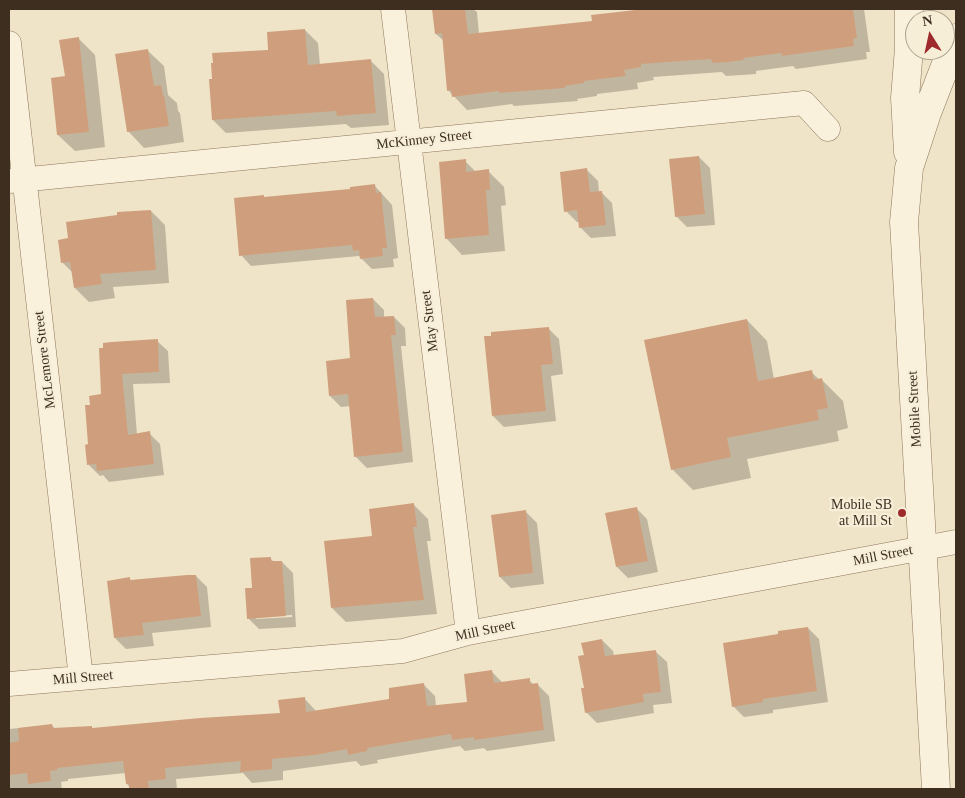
<!DOCTYPE html>
<html>
<head>
<meta charset="utf-8">
<style>
  body { margin:0 }
  #map { position:relative; width:965px; height:798px; overflow:hidden; background:#f0e4c8; font-family:Georgia,serif }
  canvas { display:block }
  .frame { position:absolute; inset:0; border:10px solid #3d2e20; pointer-events:none }
  .north { position:absolute; left:905px; top:10px; width:50px; height:50px; box-sizing:border-box; background:#f7eed8; border:1px solid #ada18e; border-radius:50%; rotate:350deg; font-size:14px; font-weight:700; line-height:20px; text-align:center; color:#3d2e20 }
  .north::after { content:''; display:block; margin:auto; width:18px; height:22px; background:#9e2a2b; clip-path:polygon(50% 0,100% 100%,50% 72%,0 100%) }
</style>
</head>
<body>
<div id="map">
<canvas width="965" height="798"></canvas>
<div class="frame"></div>
<div class="north">N</div>
</div>
<script>
const ctx = document.querySelector('canvas').getContext('2d');
ctx.lineJoin = 'round';
function fill(path, color) {
  ctx.fillStyle = color;
  ctx.fill(path, 'evenodd');
}
function trace(path, color, width, dash) {
  ctx.strokeStyle = color;
  ctx.lineWidth = width;
  ctx.lineCap = dash ? 'butt' : 'round';
  ctx.setLineDash(dash || []);
  ctx.stroke(path);
}
function label(font, color, halo, rows, align = 'center') {
  ctx.font = font + ' Georgia,serif';
  ctx.lineWidth = 4.5;
  ctx.setLineDash([]);
  ctx.textBaseline = 'middle';
  ctx.strokeStyle = halo;
  ctx.fillStyle = color;
  for (const [text, x, y, turn = 0] of rows) {
    ctx.save();
    ctx.translate(x, y);
    ctx.rotate((+turn || 0) * Math.PI / 180);
    ctx.textAlign = isNaN(turn) ? turn : align;
    if (halo) ctx.strokeText(text, 0, 0);
    ctx.fillText(text, 0, 0);
    ctx.restore();
  }
}
const shadow = new Path2D(`
  M434,9h39l4,3 2,22 114,-12 58,-13h213l6,43h-4l1,7 -71,10 -3,-3 -37,5v3l-14,1 -16,1 -4,-4 -69,5 1,3 -17,3 1,6 -41,5v2l-20,3 1,2 -64,5 -2,-2 -45,6 -19,-20 -4,-49 -8,-7z
  M305,30l13,13 2,22 51,-4 13,13 5,51 -38,3 -5,-4 -120,9 -13,-13 57,-69z
  M79,39l16,16 10,92 -30,4 -17,-16 8,-57z
  M147,50l17,16 4,29 9,8 1,8 2,2 4,29 -40,6 -16,-17z
  M699,157l11,11 5,57 -28,2 -11,-11z
  M465,161l11,11 12,-1 16,16 2,18 -5,1 4,45 -43,4 -16,-17z
  M587,170l11,11 1,11h2l11,11 4,33 -25,2 -11,-11 -1,-5h-2l-11,-11z
  M374,185l18,20 6,53 -5,1 1,8 -22,2 -13,-13 -108,10 -10,-11 24,-57 87,-8z
  M151,211l14,14 4,58 -56,4 2,11 -26,4 -14,-14 -2,-15 -11,-11 8,-23 49,-23z
  M373,299l11,11v8l10,-1 11,11 1,18h-5l12,116 -46,6 -11,-11 -5,-51 -10,1 -11,-11 22,-37z
  M747,320l20,21 7,38 37,-7 9,8h2l21,21 5,27 -11,3 2,10 -92,18 4,19 -58,12 -21,-21z
  M548,328l11,11 4,35 -12,2 5,45 -52,6 -11,-11z
  M157,341l11,10 2,32 -37,1 4,51 12,-2 11,11 4,31 -55,7 -6,-7 -3,1 -11,-11 2,-59 11,-11 -1,-46z
  M414,505l14,14 3,22h-4l10,73 -91,8 -14,-14 41,-71z
  M636,508l11,11 11,53 -30,6 -11,-11z
  M526,512l11,11 7,61 -33,4 -11,-11z
  M270,558l4,4h8l11,11 3,54 -37,2 -11,-11 5,-29zM292,615v2l-36,2v-2z
  M196,576l11,11 4,40 -59,6 2,13 -28,3 -11,-11 14,-60 3,3z
  M808,628l11,11 9,63 -55,8v3l-29,4 -11,-11 46,-71z
  M602,640l11,11 1,5 42,-4 11,10 5,41 -19,2 1,8 -57,10 -11,-11 -1,-56z
  M492,672l11,11 26,-3 5,5 3,-1 12,12 6,45 -68,10 -3,-3 -19,3 -5,-5 -83,14 1,3 -17,3 -5,-5 -73,10v9l-31,3 -9,-10 -67,6 1,10h-46l-4,-5 -1,-11 -58,6v2l-7,1 1,7h-53v-60l42,-4 5,4 35,-2 2,2 188,-15 23,-16 12,13 75,-11 32,-16 12,12 1,10 33,-3z`);
const building = new Path2D(`
  M432,9h33l3,25 124,-13 -1,-6 53,-6h209l4,29 -4,1 1,7 -72,10 -1,-3 -38,5 1,2 -16,2 -16,1 -1,-4 -70,5v3l-17,3 2,6 -42,5v2l-19,3v2l-66,5v-2l-47,6 -1,-7 -4,1 -5,-58 -7,1z
  M305,29l3,36 63,-6 5,54 -39,3 -1,-5 -124,9 -3,-41h3l-1,-16h2l-1,-10 56,-3 -1,-18z
  M79,37l10,95 -32,3 -6,-57 14,-2 -6,-36z
  M148,49l6,37 7,-1 2,11 1,-1 5,31 -42,6 -12,-78z
  M699,156l6,58 -30,3 -6,-58z
  M466,159v13l23,-3 1,21h-4l3,45 -44,4 -6,-77z
  M587,168l3,24 12,-1 4,34 -27,3 -2,-18 -13,2 -4,-40z
  M375,184l1,9 5,-1 4,37 2,19h-5l1,8 -23,3 -1,-9 -6,1 -1,-6 -113,11 -5,-58 30,-3v2l86,-8v-2z
  M151,210l5,60 -56,4 2,10 -28,4 -4,-26 -9,1 -3,-23 10,-2 -2,-16 51,-7v-3z
  M373,298l2,19 19,-1 2,19h-5l12,117 -49,5 -6,-63 -19,2 -3,-35 24,-3 -4,-58z
  M747,319l11,62 54,-11 2,10 8,-2 6,30 -11,2 2,10 -92,18 4,19 -60,13 -27,-130z
  M549,327l4,37 -12,1 5,46 -54,5 -8,-80h7v-4z
  M158,339l1,33 -37,2 6,61 22,-4 4,33 -57,7 -1,-7 -9,1 -2,-20 3,-1 -3,-39h5l-1,-9 12,-2 -2,-46h4v-5l8,-1z
  M414,503l3,24h-4l11,73 -93,8 -7,-67 48,-5 -3,-27z
  M637,507l11,54 -32,6 -11,-54z
  M526,510l7,63 -34,4 -8,-62z
  M271,557v4h11l4,55 -39,3 -2,-31h7l-2,-30z
  M187,575h9l5,41 -59,7 2,12 -30,3 -7,-57 23,-4v3z
  M808,627l9,64 -54,8v3l-31,5 -9,-64 55,-9v-3z
  M602,639l3,17 51,-6 5,42 -18,2 1,8 -59,11 -4,-25h3l-6,-32 6,-1 -3,-12z
  M492,670l2,13 36,-5v6l8,-1 6,47 -70,10v-3l-22,3 -1,-6 -84,14v3l-19,4 -1,-6 -32,6 -43,4v10l-11,1 -21,2 1,-11 -76,7 1,11 -18,2 1,8h-20v-5h-3l-3,-23 -66,7v2l-7,1 1,10 -23,3 -1,-11 -17,2 -1,-32 10,-2 -1,-13 34,-4 1,4 39,-2v2l108,-10 80,-5 -2,-13 27,-3 1,15 83,-13v-11l35,-5 3,23 40,-4 -3,-28z`);
const minor = new Path2D(`
  M393,9l75,624
  M9,43l72,635
  M9,181l795,-78 24,26
  M9,684l394,-33 65,-18 488,-91`);
const tertiary = new Path2D(`
  M908,152l-3,-54 4,-50v-39
  M936,789l-32,-567 5,-54 18,-55 29,-75`);
const markers = [
  [902,513,5,"#9e2a2b"]
];
const streetNames = [
  ["McKinney Street",424,140,-6],
  ["May Street",430,321,-97],
  ["McLemore Street",45,360,-97],
  ["Mobile Street",915,409,-93],
  ["Mill Street",883,556,-11],
  ["Mill Street",485,631,-12],
  ["Mill Street",83,678,-5]
];
const poiNames = [
  ["Mobile SB",892,505],
  ["at Mill St",892,521]
];
fill(shadow, '#0003');
fill(building, '#cf9f7d');
trace(minor, '#8d765c', 25);
trace(tertiary, '#8d765c', 29);
trace(minor, '#faf1dc', 24);
trace(tertiary, '#faf1dc', 28);
for (const [x, y, r, color] of markers) {
  const dot = new Path2D();
  dot.arc(x, y, r, 0, 2 * Math.PI);
  ctx.fillStyle = color;
  ctx.fill(dot);
  trace(dot, '#f7eed8', 2);
}
label('14px', '#3d2e20', '#f7eed8', streetNames);
label('14px', '#3d2e20', '#f7eed8', poiNames, 'right');
</script>
</body>
</html>
